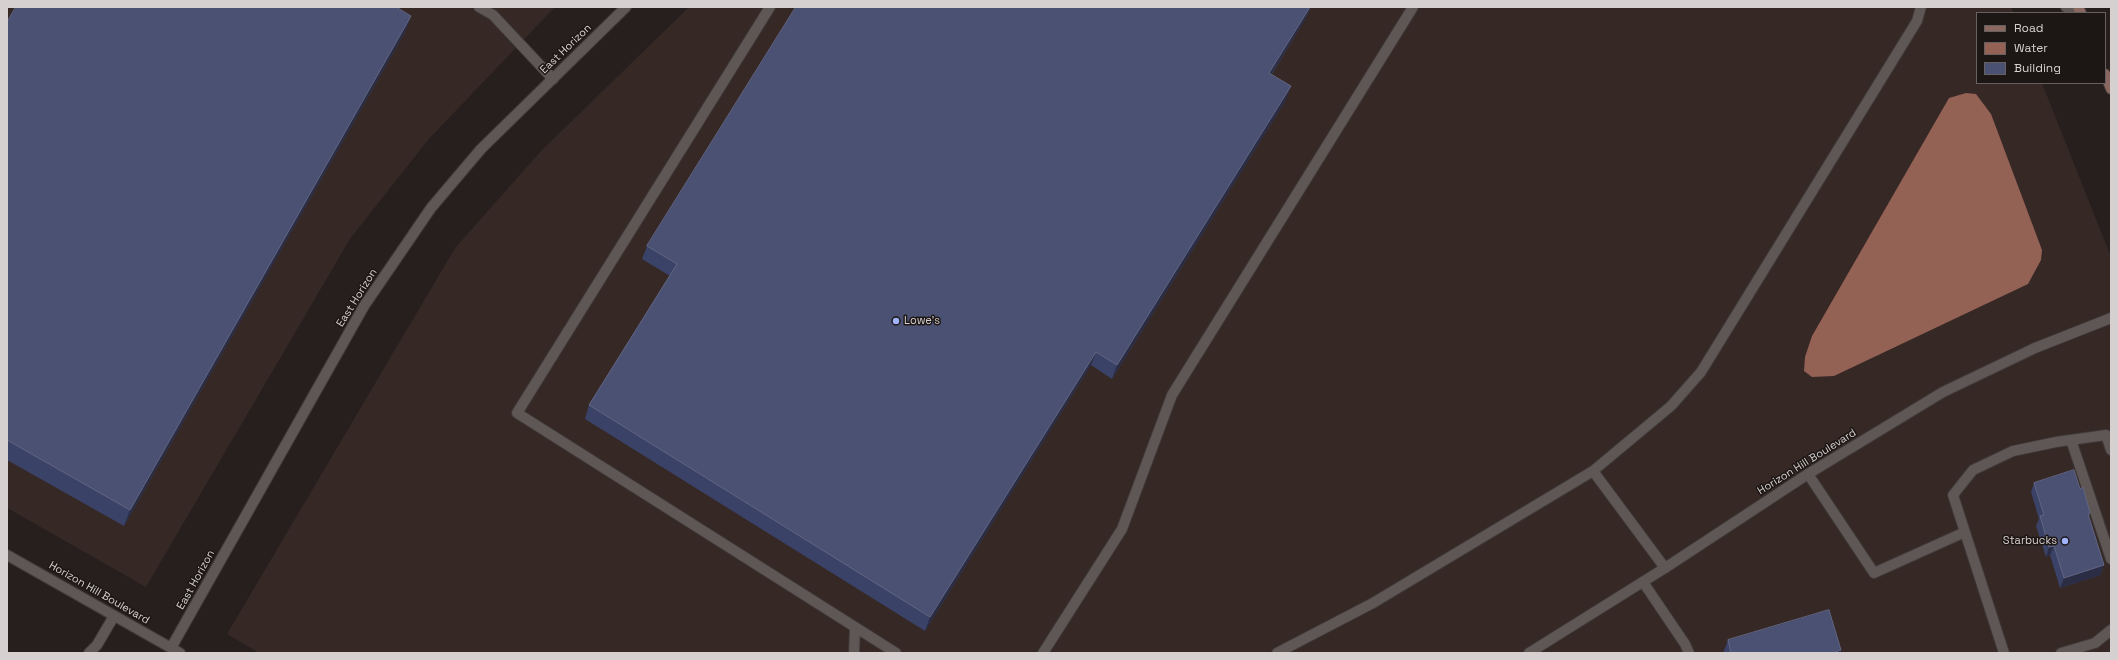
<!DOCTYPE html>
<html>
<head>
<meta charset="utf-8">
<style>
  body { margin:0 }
  #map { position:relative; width:2118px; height:660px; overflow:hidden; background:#261f1e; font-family:"Space Grotesk",sans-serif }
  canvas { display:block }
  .frame { position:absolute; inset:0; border:8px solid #d6d1d0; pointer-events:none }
  .legend { position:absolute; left:1976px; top:12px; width:130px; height:72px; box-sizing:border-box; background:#1c1615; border:1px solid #666160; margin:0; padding:5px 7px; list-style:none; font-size:12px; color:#d6d1d0 }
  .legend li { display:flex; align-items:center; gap:8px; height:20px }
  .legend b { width:20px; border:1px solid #666160 }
</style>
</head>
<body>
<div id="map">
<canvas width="2118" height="660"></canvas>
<div class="frame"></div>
<ul class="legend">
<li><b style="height:5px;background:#8a6860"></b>Road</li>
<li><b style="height:11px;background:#946155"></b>Water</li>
<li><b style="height:11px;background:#4b5172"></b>Building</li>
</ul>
</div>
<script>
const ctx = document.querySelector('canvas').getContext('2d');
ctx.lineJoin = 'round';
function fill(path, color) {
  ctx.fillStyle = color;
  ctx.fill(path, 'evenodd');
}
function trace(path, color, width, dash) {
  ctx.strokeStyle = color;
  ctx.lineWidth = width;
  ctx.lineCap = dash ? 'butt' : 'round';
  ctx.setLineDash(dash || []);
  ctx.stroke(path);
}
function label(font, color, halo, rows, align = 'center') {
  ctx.font = font + ' "Space Grotesk",sans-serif';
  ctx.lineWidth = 3;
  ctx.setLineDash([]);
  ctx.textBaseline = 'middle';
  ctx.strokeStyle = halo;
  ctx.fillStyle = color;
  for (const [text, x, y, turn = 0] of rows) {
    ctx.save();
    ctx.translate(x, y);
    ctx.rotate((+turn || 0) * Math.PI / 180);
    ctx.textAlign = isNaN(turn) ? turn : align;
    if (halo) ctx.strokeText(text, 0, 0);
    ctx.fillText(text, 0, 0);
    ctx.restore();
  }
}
const built = new Path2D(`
  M7,7h548l-127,133 -78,99 -204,348 -139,-79z
  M689,7h1322l3,6h-37v70h65l69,174v396h-1852l-32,-19 228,-386 86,-97z`);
const water = new Path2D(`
  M1966,93l10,1 15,20 51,136 -1,10 -13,24 -194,92 -22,1 -8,-6 1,-14 7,-21 137,-238z`);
const lane = new Path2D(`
  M479,7l14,8 60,64
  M770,7l-253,406 379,240
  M2066,7l11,6
  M2071,440l40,119
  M1593,471l72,97
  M1808,474l66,99 91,-41
  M1643,582l42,62 4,9
  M89,653l8,-8 17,-29
  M854,653l1,-26
  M1043,653l79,-124 50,-134 241,-388
  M1277,653l96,-50 220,-132 78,-65 30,-34 216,-351 4,-14
  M2004,653l-51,-158 20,-25 40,-19 43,-9 50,-7 5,15
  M2061,653l34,-10 16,-13`);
const street = new Path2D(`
  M7,555l173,98
  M171,648l193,-342 67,-98 50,-59 145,-142
  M1529,653l136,-85 143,-94 135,-82 92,-44 76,-30`);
const secondary = new Path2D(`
  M2078,7l3,6
  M2105,74l6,15`);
const wall = new Path2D(`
  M796,7h515l-4,9 -35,58 14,26 -174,279 -21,-14 -166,266 -340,-212 4,-14 81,-129 -28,-17 5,-13z
  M411,16l-6,16 -281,494 -117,-66v-438z
  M2034,483l46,6 10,24 -1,4 15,48 -4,10 -40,13 -10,-33 -4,2 -10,-31 3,-7 -8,-27z
  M1728,640l113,10 -1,3h-117z`);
const shadedWall = new Path2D(`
  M1310,7h1l-4,9 -43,70 5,-13z
  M411,16l-6,16 -281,494 6,-16z
  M1291,86l-5,14 -174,279 5,-14z
  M1096,352l-5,13 -166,266 5,-14z
  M2054,546l-4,9 -4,2 3,-10z
  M2104,565l-4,10 -40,13 4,-10z
  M1841,650l-1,3h-6l1,-1z`);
const building = new Path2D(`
  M16,7h380l15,9 -281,494 -123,-70v-418z
  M796,7h514l-41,66 22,13 -174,279 -21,-13 -166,265 -341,-212 88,-141 -30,-18z
  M2074,470l6,19 3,-2 7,26 -2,1 16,51 -40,13 -10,-32 -5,1 -9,-31 4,-1 -10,-32z
  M1829,610l12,40 -6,2v1h-104l-3,-13z`);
const markers = [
  [896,321,4,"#a1b3fd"],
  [2065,541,4,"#a1b3fd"]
];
const streetNames = [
  ["East Horizon",566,49,-44],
  ["East Horizon",357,298,-58],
  ["Horizon Hill Boulevard",1807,462,-32],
  ["East Horizon",196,580,-61],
  ["Horizon Hill Boulevard",99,593,30]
];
const poiNames = [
  ["Lowe's",904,321],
  ["Starbucks",2057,541,"right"]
];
fill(built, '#352825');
fill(water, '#946155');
trace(lane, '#3f3938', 12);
trace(street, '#3f3938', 12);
trace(secondary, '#3f3938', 12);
trace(lane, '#5e5755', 10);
trace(street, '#5e5755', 10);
trace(secondary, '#8a6860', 10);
fill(wall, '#3b4267');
fill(shadedWall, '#2b2d45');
fill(building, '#4b5172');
trace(building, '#616581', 1);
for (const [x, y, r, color] of markers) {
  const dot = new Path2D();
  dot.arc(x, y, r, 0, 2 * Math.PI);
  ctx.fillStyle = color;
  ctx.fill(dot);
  trace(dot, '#1c1615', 1.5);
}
label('11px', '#d6d1d0', '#1c1615', streetNames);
label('11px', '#d6d1d0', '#1c1615', poiNames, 'left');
</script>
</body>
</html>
